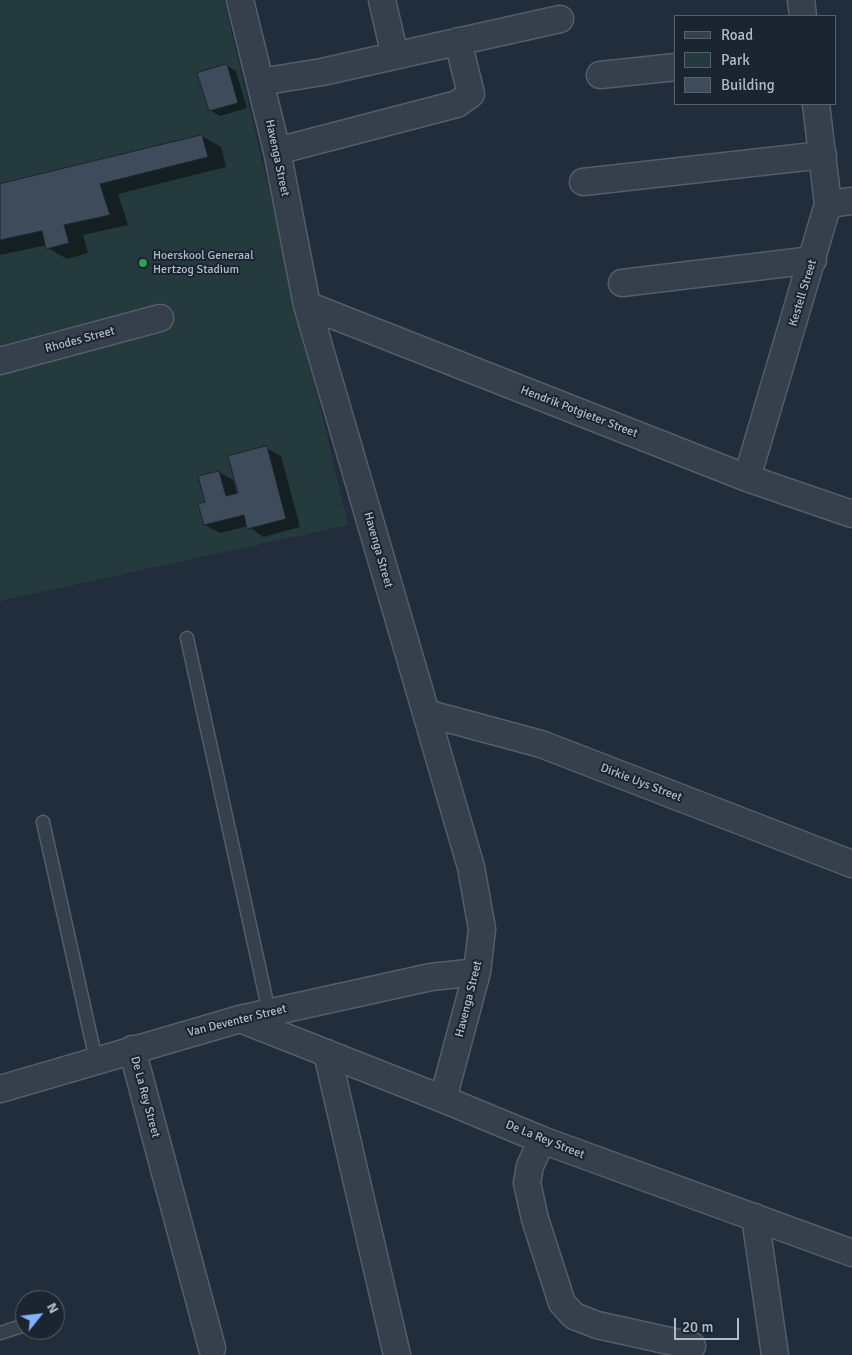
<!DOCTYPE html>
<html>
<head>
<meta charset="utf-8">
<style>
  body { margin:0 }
  #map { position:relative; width:852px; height:1355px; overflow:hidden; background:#222d3c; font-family:Signika,sans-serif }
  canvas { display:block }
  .legend { position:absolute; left:674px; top:15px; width:162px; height:90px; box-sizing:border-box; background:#1b2431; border:1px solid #57606d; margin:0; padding:6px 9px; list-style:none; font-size:15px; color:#b1bac8 }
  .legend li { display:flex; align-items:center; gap:10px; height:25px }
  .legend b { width:25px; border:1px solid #57606d }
  .north { position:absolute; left:15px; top:1290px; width:50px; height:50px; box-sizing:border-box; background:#1b2431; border:1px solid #57606d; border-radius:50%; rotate:61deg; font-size:14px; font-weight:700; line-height:20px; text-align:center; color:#b1bac8 }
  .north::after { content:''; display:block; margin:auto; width:18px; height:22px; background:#84b2fa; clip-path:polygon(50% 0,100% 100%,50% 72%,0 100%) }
  .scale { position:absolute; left:674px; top:1318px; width:65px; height:22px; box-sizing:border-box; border:2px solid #b1bac8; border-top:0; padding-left:6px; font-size:15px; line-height:18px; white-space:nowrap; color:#b1bac8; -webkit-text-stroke:4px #1b2431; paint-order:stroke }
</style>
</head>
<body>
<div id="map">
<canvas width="852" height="1355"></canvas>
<ul class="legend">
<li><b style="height:6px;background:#363f4c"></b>Road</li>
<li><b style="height:14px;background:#243a3d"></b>Park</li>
<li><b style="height:14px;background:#3e4b5b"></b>Building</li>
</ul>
<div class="north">N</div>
<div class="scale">20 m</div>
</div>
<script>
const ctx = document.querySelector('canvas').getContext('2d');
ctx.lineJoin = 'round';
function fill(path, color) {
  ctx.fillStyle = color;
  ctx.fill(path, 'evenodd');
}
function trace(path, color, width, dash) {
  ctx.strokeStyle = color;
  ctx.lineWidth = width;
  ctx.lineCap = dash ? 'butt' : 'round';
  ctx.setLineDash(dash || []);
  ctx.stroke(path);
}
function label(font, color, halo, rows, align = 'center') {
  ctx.font = font + ' Signika,sans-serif';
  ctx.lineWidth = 4;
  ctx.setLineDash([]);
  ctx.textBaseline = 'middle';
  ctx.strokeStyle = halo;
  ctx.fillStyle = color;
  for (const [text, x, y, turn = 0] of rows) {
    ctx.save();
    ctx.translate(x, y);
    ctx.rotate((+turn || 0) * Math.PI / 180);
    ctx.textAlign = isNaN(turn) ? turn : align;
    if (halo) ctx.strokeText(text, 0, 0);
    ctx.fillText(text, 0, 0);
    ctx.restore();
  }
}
const green = new Path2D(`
  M0,0h224l124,525 -348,76z`);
const shadow = new Path2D(`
  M227,66l9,5 11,37 -27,8 -10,-6z
  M202,136l19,11 5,20 -108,27 10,31 -45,10 5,18 -21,6 -19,-11 -1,-3 -47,10v-69z
  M266,448l15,8 19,71 -37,10 -15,-11 -28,7 -15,-8 1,-22 13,-31 14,8 4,15z`);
const building = new Path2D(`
  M227,64l11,39 -29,8 -12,-38z
  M202,135l6,22 -108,27 10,31 -46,10 5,18 -23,6 -4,-18 -42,9v-56z
  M267,446l19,73 -39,10 -3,-14 -40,10 -6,-21 7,-2 -7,-26 21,-5 7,25 12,-3 -10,-37z`);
const lane = new Path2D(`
  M187,638l82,374
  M43,822l53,238
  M0,1333l25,-8`);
const street = new Path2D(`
  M240,0l37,151 30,154 164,562 11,62 -5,43 -34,127
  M382,0l13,56
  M801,0l2,16
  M600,75l76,-8
  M260,82l62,-10 238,-53
  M277,151l180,-47 14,-10 -13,-53
  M583,182l240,-27
  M828,204l24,-3
  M622,283l191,-23
  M307,305l440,173 105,36
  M0,361l160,-43
  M747,478l81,-274 -12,-100
  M426,713l115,31 311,120
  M240,1019l203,80 99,41 310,113
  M132,1049l80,299
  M327,1053l70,302
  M0,1089l240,-70 191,-42 46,-5
  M542,1140l-12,26 -3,17 8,36 27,84 12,13 23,9 95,21
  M755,1217l20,138`);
const markers = [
  [143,263,5,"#2e9e5b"]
];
const streetNames = [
  ["Havenga Street",277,158,78],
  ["Kestell Street",803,293,-73],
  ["Rhodes Street",80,340,-15],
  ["Hendrik Potgieter Street",579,412,21],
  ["Havenga Street",378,550,74],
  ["Dirkie Uys Street",641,783,21],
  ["Havenga Street",469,999,-76],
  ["Van Deventer Street",237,1021,-14],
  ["De La Rey Street",145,1097,75],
  ["De La Rey Street",545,1140,22]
];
const poiNames = [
  ["Hoerskool Generaal",153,256],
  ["Hertzog Stadium",153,270]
];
fill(green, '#243a3d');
fill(shadow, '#0007');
fill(building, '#3e4b5b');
trace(building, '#1d2633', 1);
trace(lane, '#545d6a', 15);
trace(street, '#545d6a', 29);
trace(lane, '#363f4c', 12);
trace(street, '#363f4c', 26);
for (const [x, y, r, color] of markers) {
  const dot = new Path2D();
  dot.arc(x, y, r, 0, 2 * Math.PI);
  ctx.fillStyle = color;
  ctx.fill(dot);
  trace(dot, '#1b2431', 2);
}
label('12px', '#b1bac8', '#1b2431', streetNames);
label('12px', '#b1bac8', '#1b2431', poiNames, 'left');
</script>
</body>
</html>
